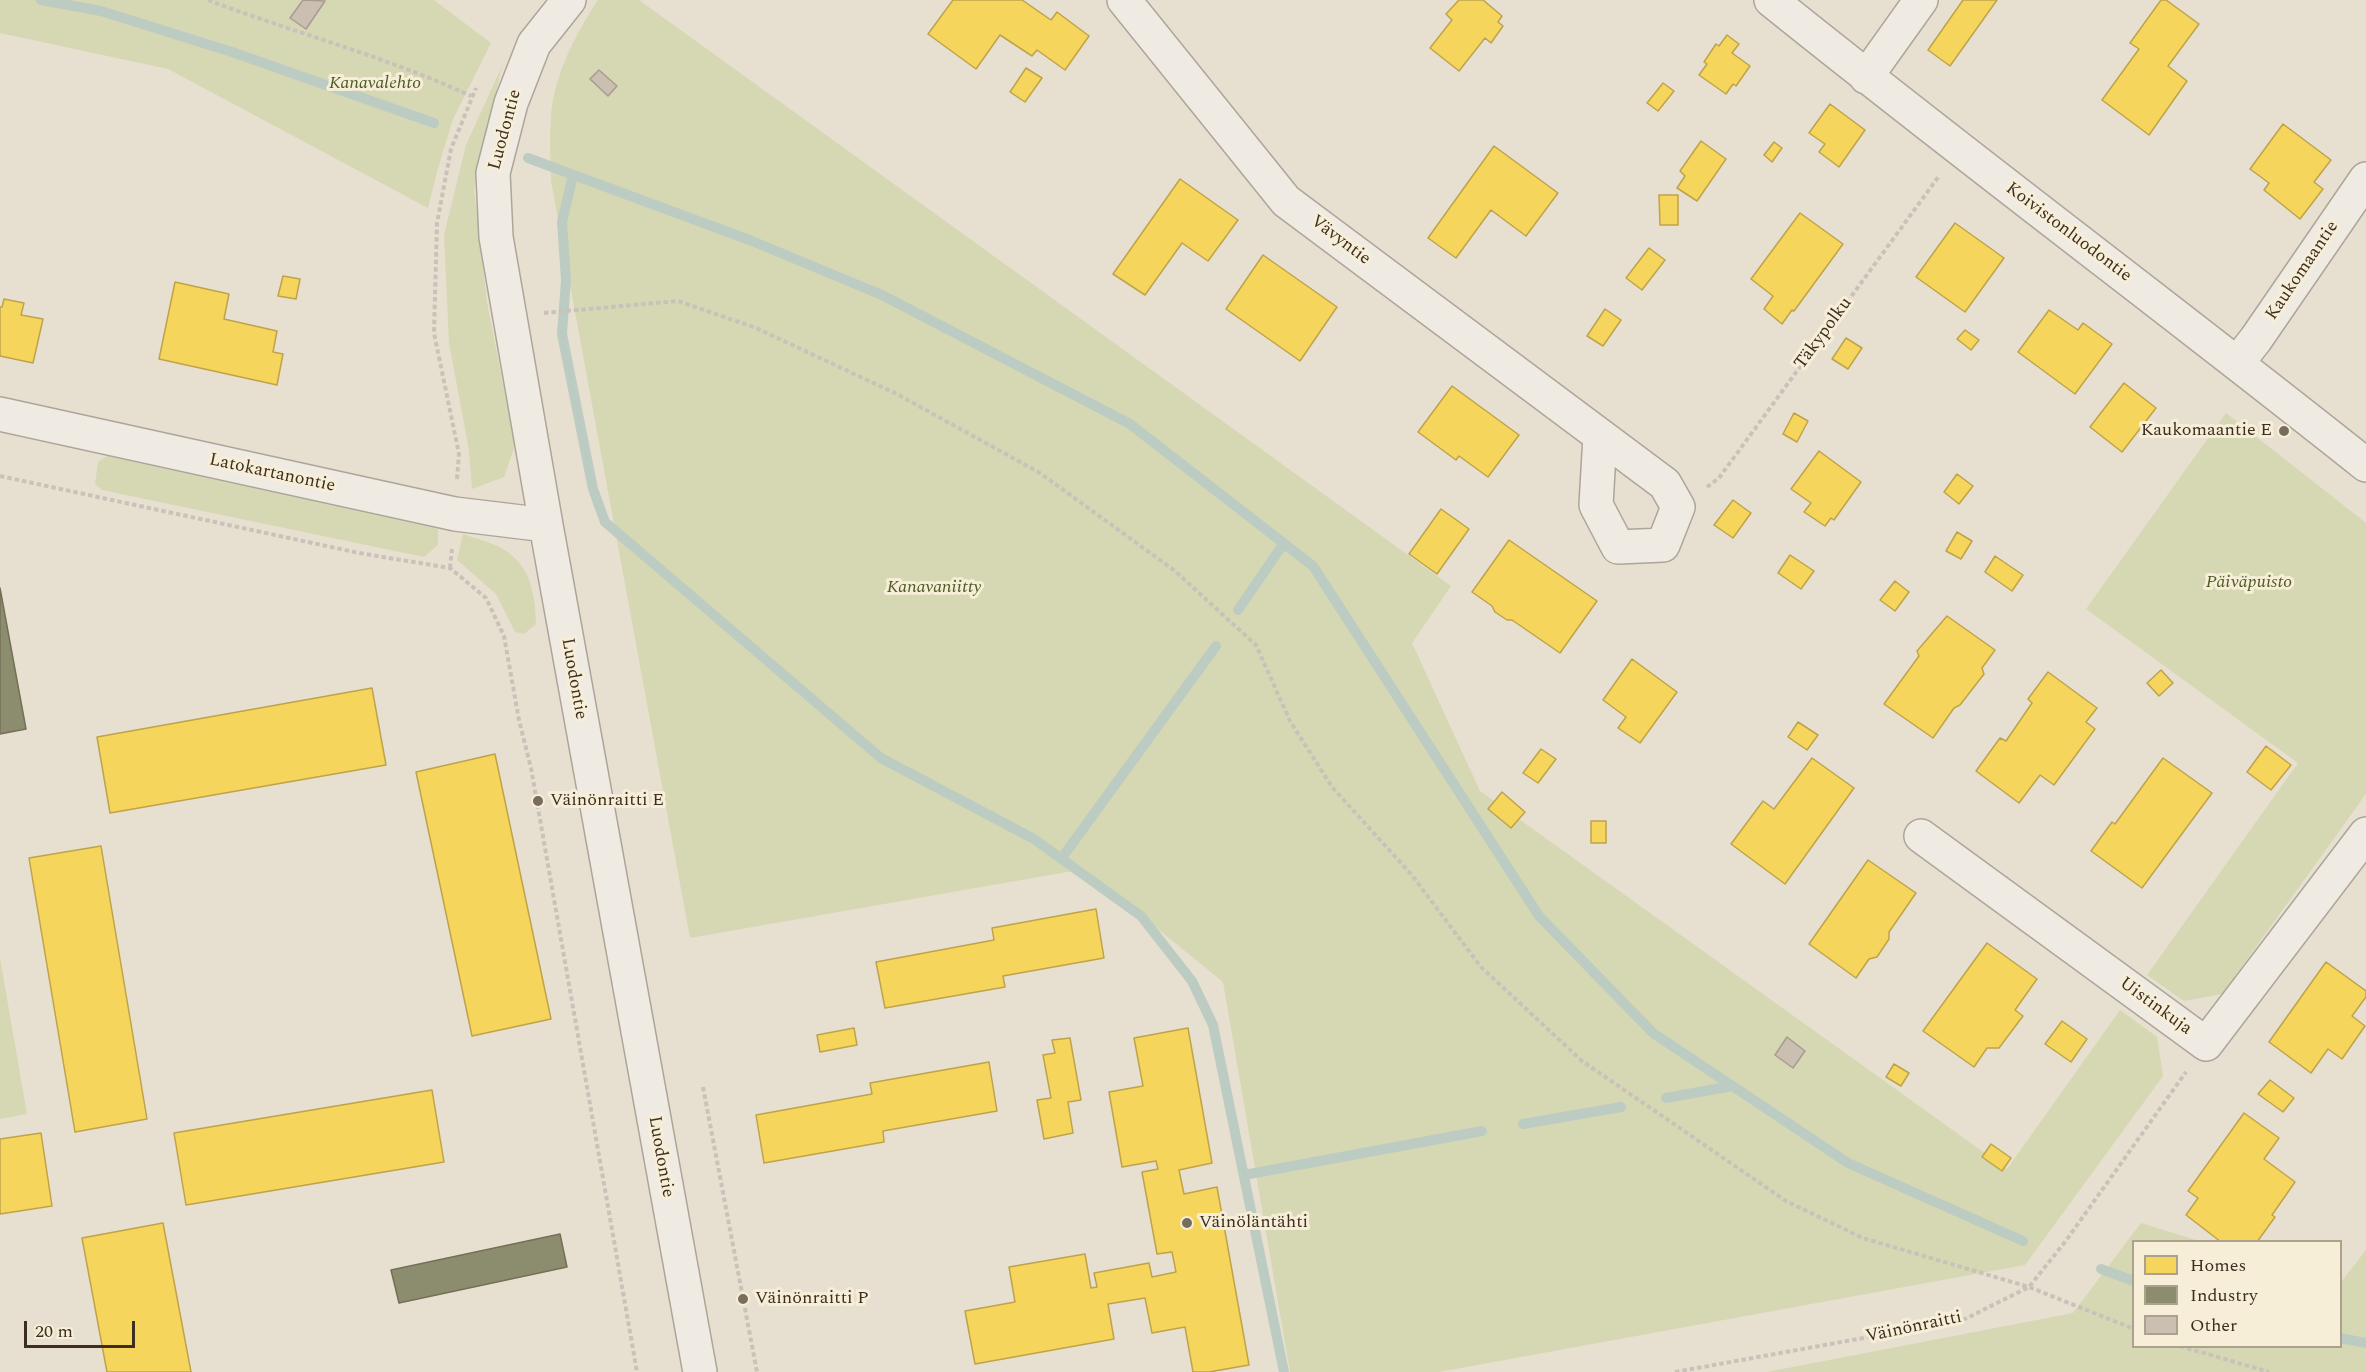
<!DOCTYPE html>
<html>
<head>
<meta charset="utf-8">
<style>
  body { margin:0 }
  #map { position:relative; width:2366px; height:1372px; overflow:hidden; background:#e7e0d1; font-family:Spectral,serif }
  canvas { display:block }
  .legend { position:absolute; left:2132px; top:1240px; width:210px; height:108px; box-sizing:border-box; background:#f7eed8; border:2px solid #ada18e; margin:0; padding:8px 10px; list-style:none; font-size:18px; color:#3d2e20 }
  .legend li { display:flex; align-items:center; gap:12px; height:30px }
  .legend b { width:30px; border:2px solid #ada18e }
  .scale { position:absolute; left:24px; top:1321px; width:111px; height:27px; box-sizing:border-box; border:3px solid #3d2e20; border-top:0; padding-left:8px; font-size:18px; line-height:21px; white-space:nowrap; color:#3d2e20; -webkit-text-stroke:4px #f7eed8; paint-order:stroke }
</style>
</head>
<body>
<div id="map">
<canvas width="2366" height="1372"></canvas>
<ul class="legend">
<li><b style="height:16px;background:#f6d55c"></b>Homes</li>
<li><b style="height:16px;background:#8c8c6e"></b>Industry</li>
<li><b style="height:16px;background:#cbbfb2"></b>Other</li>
</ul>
<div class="scale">20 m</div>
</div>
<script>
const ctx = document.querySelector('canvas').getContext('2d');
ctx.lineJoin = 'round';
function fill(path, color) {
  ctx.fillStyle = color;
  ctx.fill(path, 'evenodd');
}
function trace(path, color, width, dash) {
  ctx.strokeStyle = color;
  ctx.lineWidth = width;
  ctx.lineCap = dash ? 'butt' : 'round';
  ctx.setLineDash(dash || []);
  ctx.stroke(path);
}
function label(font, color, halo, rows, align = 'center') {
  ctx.font = font + ' Spectral,serif';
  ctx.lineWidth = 6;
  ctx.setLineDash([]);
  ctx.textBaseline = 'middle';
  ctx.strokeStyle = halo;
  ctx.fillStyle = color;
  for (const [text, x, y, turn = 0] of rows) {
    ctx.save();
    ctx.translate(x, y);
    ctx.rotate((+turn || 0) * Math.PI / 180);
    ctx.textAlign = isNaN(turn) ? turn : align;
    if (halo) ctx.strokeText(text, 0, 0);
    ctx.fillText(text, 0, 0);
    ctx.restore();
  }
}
const green = new Path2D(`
  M0,0h434l57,43 -38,76 -15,49 -10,40 -260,-139 -168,-36z
  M598,0h41l812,586 -39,57 68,148 527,378 113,-159 37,27 6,39 -138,189 -586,107h-149l-67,-390 -139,-113 -394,69 -139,-757c0,-21 -2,-44 0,-65 3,-41 25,-83 47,-116z
  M502,66l-28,123 13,113 28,143 -11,32 -32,12 -3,-39 -20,-107 -5,-108 22,-90z
  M2226,413l140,110v271l-144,200 -38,7 -37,-26 151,-212 -212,-154z
  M107,456l331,73v16l-14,12 -322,-67 -7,-6 3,-22z
  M463,534c13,5 29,8 40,15 28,16 32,46 33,75l-12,10 -9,-2 -19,-38 -39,-34z
  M0,958l27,156 -27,5z
  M2141,1223l58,18 -65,1v104h206l1,-64 25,-32v122h-599l306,-59z`);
const homes = new Path2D(`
  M953,0h69l29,20 6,-8 32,24 -24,34 -28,-20 -5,6 -32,-21 -24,34 -48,-35z
  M1459,0h24l19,16 -4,6 5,4 -12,17 -6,-5 -26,33 -29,-23 22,-28 -6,-6z
  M1963,0h34l-47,66 -22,-16z
  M2161,0h5l33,24 -31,42 19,15 -38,54 -47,-35 37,-51 -9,-6z
  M1727,35l12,9 -7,9 18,13 -14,20 -3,-2 -7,10 -27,-19 8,-11 -3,-2 12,-18 3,2z
  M1026,68l16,10 -17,24 -15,-10z
  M1663,83l11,8 -16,20 -11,-8z
  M1830,104l35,26 -26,37 -20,-15 6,-8 -16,-11z
  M2283,124l48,36 -17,22 9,7 -23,30 -36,-29 5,-7 -19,-14z
  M1701,141l25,18 -29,42 -20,-13 8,-12 -5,-5z
  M1774,142l8,6 -10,14 -8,-7z
  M1494,146l64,47 -32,43 -35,-26 -35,48 -28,-20z
  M1180,179l58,41 -30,41 -26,-18 -37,52 -32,-21z
  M1659,195h19v30h-18z
  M1800,213l43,31 -49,67 -2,-1 -10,14 -18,-15 9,-13 -22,-17z
  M1955,223l49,35 -39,54 -49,-35z
  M1649,248l16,12 -23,30 -16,-12z
  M1263,255l74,52 -37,54 -74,-52z
  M283,276l17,3 -4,20 -18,-3z
  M175,282l54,12 -5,25 53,12 -4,21 10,2 -6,31 -118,-26z
  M4,299l20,4 -3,12 22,4 -10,44 -33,-7v-49h2z
  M1605,309l16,11 -18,26 -16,-10z
  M2049,310l29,20 5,-7 29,21 -37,50 -57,-42z
  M1965,330l14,10 -8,10 -14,-11z
  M1846,338l16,10 -14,21 -16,-10z
  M2124,383l32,25 -34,44 -32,-25z
  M1452,386l67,49 -31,42 -29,-21 -3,4 -38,-28z
  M1794,413l14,8 -11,21 -14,-8z
  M1819,451l42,31 -27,38 -3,-2 -6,8 -21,-14 7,-9 -20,-14z
  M1957,474l16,12 -14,18 -15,-12z
  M1733,500l18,13 -18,25 -19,-13z
  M1441,509l28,20 -32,45 -28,-20z
  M1957,532l15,9 -11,18 -15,-8z
  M1509,540l88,61 -37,52 -48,-33h-5l-12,-8 -3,-6 -20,-14z
  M1790,555l24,16 -13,18 -23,-16z
  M1995,556l28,19 -11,16 -27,-19z
  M1895,581l14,11 -14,19 -15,-11z
  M1947,616l48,34 -13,18 2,6 -24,31 -6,3 -21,30 -49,-34 35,-48 -2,-5z
  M1632,659l45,33 -37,51 -22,-15 8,-11 -23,-17z
  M2161,670l12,13 -14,13 -12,-13z
  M2048,672l49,36 -11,14 9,7 -41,56 -14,-10 -21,28 -43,-32 24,-33 6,3 26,-38 -4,-4z
  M372,688l14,77 -276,48 -13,-76z
  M1798,722l20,13 -11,15 -19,-13z
  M2266,746l25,19 -20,25 -24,-18z
  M1541,749l15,10 -18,24 -15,-10z
  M495,754l56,265 -79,17 -56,-264z
  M1812,758l42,30 -69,96 -54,-40 32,-43 11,8z
  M2163,758l49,35 -70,95 -51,-37 21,-29 3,2z
  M1502,792l23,20 -14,16 -23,-19z
  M1591,821h15v22h-15z
  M101,846l46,273 -72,13 -46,-274z
  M1868,860l48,33 -27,39v7l-12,18 -8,2 -13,19 -47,-34z
  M1096,909l8,49 -101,18 2,11 -120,21 -9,-46 118,-22 -2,-12z
  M1987,943l50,36 -22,31 8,6 -24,32h-12l-13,19 -51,-36z
  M2326,962l40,29v6l-14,19 13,10 -23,33 -14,-10 -17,24 -42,-31z
  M2062,1021l25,18 -16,23 -26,-18z
  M854,1028l3,17 -37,7 -3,-17z
  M1188,1028l24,135 -33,7 5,24 33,-7 32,178 -40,7h-16l-8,-45 -33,6 -7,-35 -37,6 6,35 -139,25 -10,-53 50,-9 -6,-35 76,-13 6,34 6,-1 -3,-14 55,-10 3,14 24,-5 -4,-20 -15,2 -15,-82 16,-3 -2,-8 -34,6 -13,-75 34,-6 -9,-48z
  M1070,1038l11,62 -13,2 5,31 -29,6 -7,-39 14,-2 -8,-43 12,-2 -3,-13z
  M989,1062l8,49 -114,20 1,11 -120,21 -8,-48 116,-21 -2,-11z
  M1894,1064l15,9 -8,13 -15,-9z
  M2270,1080l24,18 -11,14 -25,-18z
  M432,1090l12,72 -258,43 -12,-72z
  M2244,1113l35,25 -15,21 31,23 -23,33 3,2 -18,25h-36l-35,-27 12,-17 -10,-7z
  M41,1133l11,73 -52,8v-75z
  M1991,1144l20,14 -9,13 -20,-14z
  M163,1223l28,149h-84l-25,-134z`);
const industry = new Path2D(`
  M0,588l26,141 -26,5z
  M560,1234l7,33 -168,36 -8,-33z`);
const stream = new Path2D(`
  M41,0l60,11 131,41 202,71
  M528,158l224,83 130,54 248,129 183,142 226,350 114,117 195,130 175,78
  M573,175l-11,47 4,58 -4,54 31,155 12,33 276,236 153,81 107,77 51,65 21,44 71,347
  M1238,610l46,-67
  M1061,859l155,-213
  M1666,1098l66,-12
  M1523,1124l98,-17
  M1244,1175l238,-44
  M2101,1269l33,12
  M2340,1338l26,5`);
const building = new Path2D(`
  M303,0l22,1 -19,28 -16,-11z
  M599,70l18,16 -9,10 -18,-17z
  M1787,1037l18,14 -12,17 -18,-13z`);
const path = new Path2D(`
  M208,0c87,33 179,57 263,96
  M544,313l134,-12 78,27 141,66 143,79 135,98 81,74 34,76 42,66 79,87 70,93 101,94 204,140 77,37 166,49 105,42
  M0,476l359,77 91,15 36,30 18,38 15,84 12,48 106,604
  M457,479l2,-25 -25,-121 3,-110 14,-74 25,-61
  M1707,487l12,-9 220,-302
  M450,568l2,-19
  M703,1087l54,285
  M2180,1346l89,26
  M1675,1372l288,-52 66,-33 36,-45 121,-170`);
const minor = new Path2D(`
  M569,0l-35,44 -23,59 -18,70 3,64 50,288 154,847
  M1124,0l162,201 379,283 13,23 -15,38 -45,2 -22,-42 4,-69
  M1771,0c196,158 398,308 595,465
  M1866,77l55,-77
  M2238,362l18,-23 110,-160
  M0,414l455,100 91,11
  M1921,836l285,208 160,-210`);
const markers = [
  [2284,431,6,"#786c5e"],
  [538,801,6,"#786c5e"],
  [1187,1223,6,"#786c5e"],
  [743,1299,6,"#786c5e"]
];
const parkNames = [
  ["Kanavalehto",375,84],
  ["Päiväpuisto",2249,583],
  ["Kanavaniitty",934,588]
];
const streetNames = [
  ["Luodontie",506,130,-75],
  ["Koivistonluodontie",2068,233,37],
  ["Vävyntie",1340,241,37],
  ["Kaukomaantie",2303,271,-56],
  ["Täkypolku",1824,334,-54],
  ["Latokartanontie",272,474,12],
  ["Luodontie",573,679,80],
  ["Uistinkuja",2155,1007,36],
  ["Luodontie",660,1157,80],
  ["Väinönraitti",1914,1328,-12]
];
const poiNames = [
  ["Kaukomaantie E",2272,431,"right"],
  ["Väinönraitti E",550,801],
  ["Väinöläntähti",1199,1223],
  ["Väinönraitti P",755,1299]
];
fill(green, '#d6d7b3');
fill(homes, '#f6d55c');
trace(homes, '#bea34a', 1.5);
fill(industry, '#8c8c6e');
trace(industry, '#747057', 1.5);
trace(stream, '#bcccc2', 10);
fill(building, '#cbbfb2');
trace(building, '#a89c90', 1.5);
trace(minor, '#ada599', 36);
trace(path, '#c8c2b9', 4, [4.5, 3]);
trace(minor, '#efebe3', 33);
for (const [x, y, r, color] of markers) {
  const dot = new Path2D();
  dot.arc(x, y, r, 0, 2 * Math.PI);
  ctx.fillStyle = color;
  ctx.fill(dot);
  trace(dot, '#f7eed8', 2);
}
label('italic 18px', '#4d5a26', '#f7eed8', parkNames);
label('18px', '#3d2e20', '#f7eed8', streetNames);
label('18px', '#3d2e20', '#f7eed8', poiNames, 'left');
</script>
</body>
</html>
